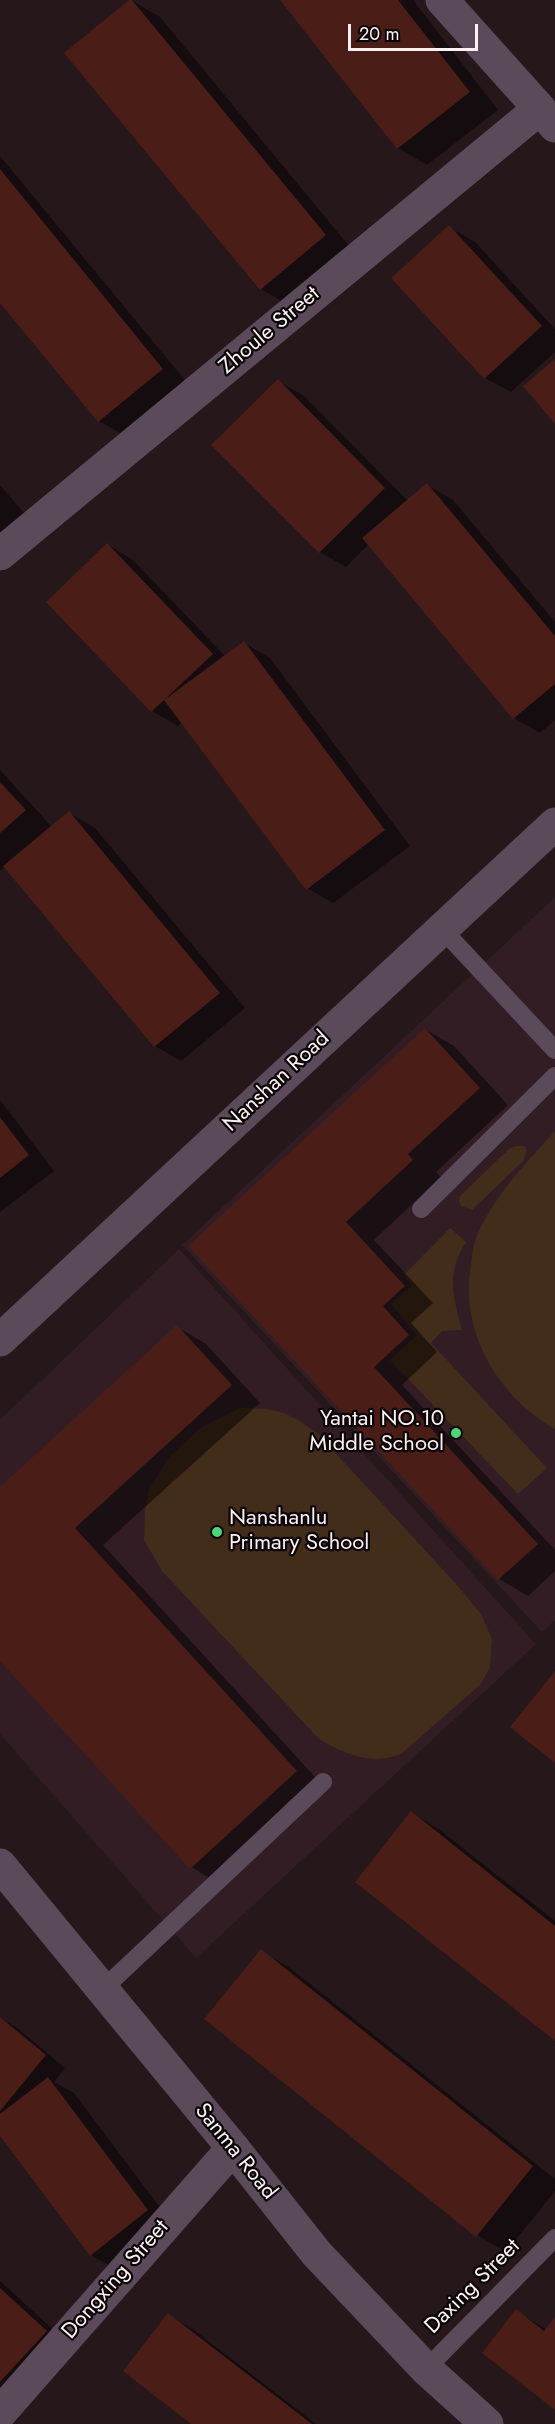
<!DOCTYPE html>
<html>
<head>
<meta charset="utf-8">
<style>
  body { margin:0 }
  #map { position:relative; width:555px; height:2424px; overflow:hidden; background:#26171b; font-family:Jost,sans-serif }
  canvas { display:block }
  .scale { position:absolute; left:348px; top:24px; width:130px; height:27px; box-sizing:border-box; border:3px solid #fcf0f3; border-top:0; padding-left:8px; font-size:18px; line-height:21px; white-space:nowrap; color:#fcf0f3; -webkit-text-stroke:4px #0a0506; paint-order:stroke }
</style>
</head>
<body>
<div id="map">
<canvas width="555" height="2424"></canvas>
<div class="scale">20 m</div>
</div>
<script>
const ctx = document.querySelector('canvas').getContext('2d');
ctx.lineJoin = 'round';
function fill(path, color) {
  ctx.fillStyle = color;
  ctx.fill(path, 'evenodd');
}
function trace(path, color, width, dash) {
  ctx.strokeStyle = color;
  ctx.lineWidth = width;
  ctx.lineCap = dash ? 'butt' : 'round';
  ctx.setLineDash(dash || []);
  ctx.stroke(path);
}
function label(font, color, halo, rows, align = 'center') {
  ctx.font = font + ' Jost,sans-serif';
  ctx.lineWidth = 4.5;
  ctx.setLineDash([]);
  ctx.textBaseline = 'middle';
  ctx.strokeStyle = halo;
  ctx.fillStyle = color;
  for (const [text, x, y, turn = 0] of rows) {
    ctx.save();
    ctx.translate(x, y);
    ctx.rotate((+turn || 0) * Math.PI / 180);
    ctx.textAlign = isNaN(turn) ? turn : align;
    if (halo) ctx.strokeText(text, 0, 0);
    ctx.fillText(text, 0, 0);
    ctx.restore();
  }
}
const built = new Path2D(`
  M555,897v723l-13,12 -360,-387z
  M179,1249l357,395 -340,314 -196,-224v-314z`);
const green = new Path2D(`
  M555,1131v298c-57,-32 -96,-98 -84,-164 1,-9 2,-19 5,-27 17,-41 49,-74 79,-107z
  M516,1146h8l3,4 -4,11 -51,49 -11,-4 -2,-5 1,-5 49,-47z
  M450,1228l16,14c-20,32 -13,53 -4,88l-20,1 -11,12 116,125 -29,26 -128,-134 27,-25 -26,-31 21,-18 -8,-11z
  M240,1408c38,0 47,3 78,26l139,151 24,29 11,25 -2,28 -9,17 -80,70c-30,12 -56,0 -82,-15l-157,-168 -18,-31 1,-29 4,-21 20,-33 33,-30z`);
const shadow = new Path2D(`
  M131,0l29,17 194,235 -64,54 -29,-17z
  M282,0h131l85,110 -71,55 -29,-17z
  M0,156l188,228 -63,52 -26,-15 -99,-121z
  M449,227l26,15 80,87v23l-44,40 -26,-14z
  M278,381l26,15 104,105 19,-16 26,15 102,122v98l-15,13 -26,-15 -145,-174 -23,23 -26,-15 -107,-107z
  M0,485l30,35 -30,25z
  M108,545l25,15 92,96 19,-13 26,15 140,188 -77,57 -26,-15 -125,-166 -4,4 -26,-15 -104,-109z
  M0,770l52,57 17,-14 26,15 150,180 -64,53 -26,-15 -150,-180 -5,5z
  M425,1029l29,17 54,59 -72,67 5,5 -67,63 59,63 -22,20 26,29 -35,33 153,165v21l-27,25 -29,-17 -309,-333z
  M0,1100l54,71 -54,41z
  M177,1327l29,17 54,59 -157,142 222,243 -105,96 -29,-17 -191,-208v-170z
  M412,1813l28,17 115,91v118z
  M261,1951l29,17 265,211v12l-49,61 -29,-17 -271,-216z
  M0,2018l17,10 48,40 -11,14 20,11 99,132 -56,45 -26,-15 -91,-122z
  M0,2281l72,66 -72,60z
  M516,2311l31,19 8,-11v90z
  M168,2315l26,15 122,94h-122z`);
const building = new Path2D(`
  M129,0h3l194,235 -66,55 -196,-237z
  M280,0h118l72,92 -73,57z
  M0,169l163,200 -65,53 -98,-119z
  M449,225l93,101 -58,53 -93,-101z
  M555,359v65l-32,-38z
  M278,379l107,109 -66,65 -108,-108z
  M427,483l128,153v48l-42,35 -151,-181z
  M107,543l106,111 -49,46 80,-59 141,189 -79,60 -142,-190 -13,12 -105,-110z
  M0,782l26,28 -26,23z
  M69,811l151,182 -66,54 -151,-181z
  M425,1028l55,60 -72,66 5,6 -67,62 59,64 -22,20 26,29 -35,32 164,177 -40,36 -310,-334z
  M0,1117l29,38 -29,23z
  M177,1325l55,60 -157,143 222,243 -107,98 -190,-208v-174z
  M555,1671v92l-45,-36z
  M411,1811l144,115v115l-200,-159z
  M261,1949l272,217 -57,71 -272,-218z
  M0,2017l46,38 -46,56z
  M48,2077l100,133 -58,46 -90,-120v-22z
  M0,2288l47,43 -47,51z
  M516,2309l28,22 11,-14v93l-73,-57z
  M168,2313l144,111h-121l-68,-53z`);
const service = new Path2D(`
  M442,929l113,121
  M421,1209l134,-133
  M103,1989l220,-207
  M426,2369l129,-131`);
const minor = new Path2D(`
  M442,0l113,126
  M0,554l539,-445
  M0,2413l233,-265`);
const tertiary = new Path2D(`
  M0,1340l555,-516
  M0,1865l233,283 84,106 109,115 61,55`);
const markers = [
  [456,1433,6,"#49d778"],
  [217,1532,6,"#49d778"]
];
const streetNames = [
  ["Zhoule Street",270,331,-40],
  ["Nanshan Road",277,1082,-43],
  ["Sanma Road",235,2152,51],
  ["Dongxing Street",116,2280,-49],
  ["Daxing Street",473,2287,-45]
];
const poiNames = [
  ["Yantai NO.10",444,1420],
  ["Middle School",444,1445],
  ["Nanshanlu",229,1519,"left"],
  ["Primary School",229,1544,"left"]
];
fill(built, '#321d24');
fill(green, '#422c1a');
fill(shadow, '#0007');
fill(building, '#4a1d17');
trace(service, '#5b4b5a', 18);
trace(minor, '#5b4b5a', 33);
trace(tertiary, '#5b4b5a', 33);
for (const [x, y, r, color] of markers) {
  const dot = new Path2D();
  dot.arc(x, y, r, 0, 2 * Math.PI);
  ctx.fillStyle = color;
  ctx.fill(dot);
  trace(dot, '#0a0506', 2);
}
label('22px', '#fcf0f3', '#0a0506', streetNames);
label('22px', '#fcf0f3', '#0a0506', poiNames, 'right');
</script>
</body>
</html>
